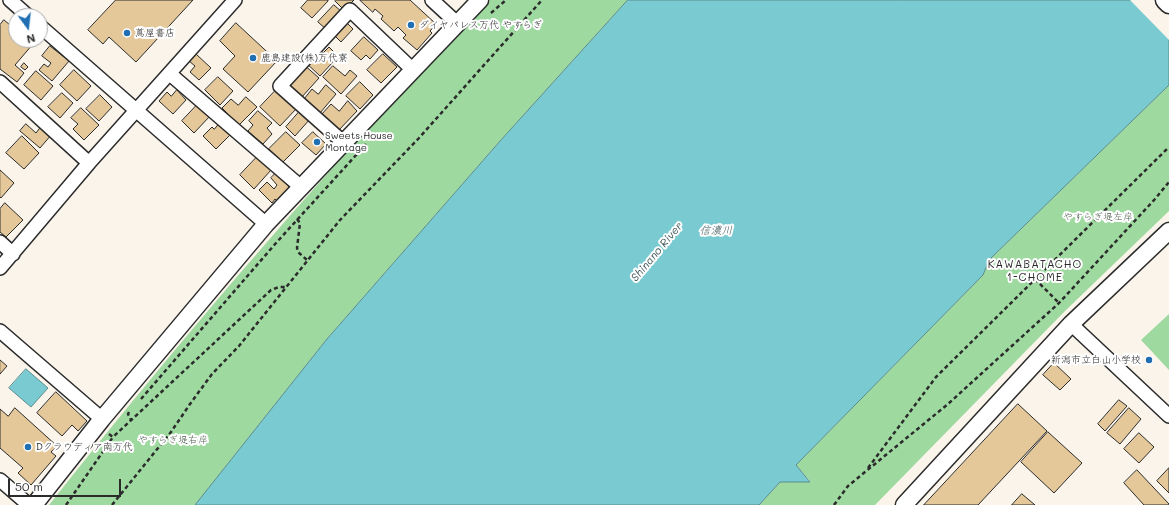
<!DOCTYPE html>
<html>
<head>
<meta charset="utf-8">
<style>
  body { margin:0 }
  #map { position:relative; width:1169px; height:505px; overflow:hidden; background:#faf4eb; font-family:Mali,sans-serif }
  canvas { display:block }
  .north { position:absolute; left:8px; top:8px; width:40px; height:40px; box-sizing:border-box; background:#fff; border:1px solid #aaa; border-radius:50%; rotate:165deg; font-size:11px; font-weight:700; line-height:16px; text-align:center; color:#2b2b2b }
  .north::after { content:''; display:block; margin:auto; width:14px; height:18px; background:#1f6fb2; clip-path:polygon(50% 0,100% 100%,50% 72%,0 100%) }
  .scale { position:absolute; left:8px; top:479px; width:113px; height:18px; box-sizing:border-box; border:2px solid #2b2b2b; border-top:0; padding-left:5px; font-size:12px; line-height:14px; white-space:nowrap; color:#2b2b2b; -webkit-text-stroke:3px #fff; paint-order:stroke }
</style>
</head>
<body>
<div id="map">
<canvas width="1169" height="505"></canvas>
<div class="north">N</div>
<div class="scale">50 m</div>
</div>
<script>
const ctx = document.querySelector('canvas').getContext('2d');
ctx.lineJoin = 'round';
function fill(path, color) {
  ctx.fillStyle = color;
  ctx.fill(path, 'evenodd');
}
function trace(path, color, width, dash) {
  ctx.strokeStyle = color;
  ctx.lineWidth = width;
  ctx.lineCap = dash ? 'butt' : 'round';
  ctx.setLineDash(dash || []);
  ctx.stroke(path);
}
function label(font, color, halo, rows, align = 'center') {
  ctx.font = font + ' Mali,"Klee One",sans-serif';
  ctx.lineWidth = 4;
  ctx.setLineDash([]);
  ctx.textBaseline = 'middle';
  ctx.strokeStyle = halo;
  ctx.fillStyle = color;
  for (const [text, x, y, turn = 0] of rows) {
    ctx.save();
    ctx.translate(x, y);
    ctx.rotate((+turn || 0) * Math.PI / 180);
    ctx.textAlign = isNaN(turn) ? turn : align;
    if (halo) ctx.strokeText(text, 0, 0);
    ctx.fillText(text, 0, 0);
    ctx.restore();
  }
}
const green = new Path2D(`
  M490,0h138l-127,140 -174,199 -132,166h-146c139,-175 284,-345 441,-505z
  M1169,85v126l-104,100 -190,194h-116l21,-23 30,-1 -14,-16 187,-190 6,-15z
  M1169,314v56l-28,-30z`);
const water = new Path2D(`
  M628,0h541v85l-180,175 -6,15 -187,190 14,17h-30l-21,23h-564l132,-166 174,-199z
  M26,369l22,19 -17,19 -22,-19z`);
const pier = new Path2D(`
  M1130,0h39v40z`);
const building = new Path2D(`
  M116,0h77l-57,62 -27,-25 -6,7 -15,-14z
  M308,0h20v1l-16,17 -11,-10z
  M336,0h18l-10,10 -9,-9z
  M360,0h50l26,24 -6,7 2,2 -15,17 -14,-12 3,-3 -8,-8 -4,4 -13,-12 2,-3 -8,-7 -2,3z
  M334,5l9,8 -16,17 -9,-8z
  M343,19l10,10 -12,13 -10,-10z
  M4,20l12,10v10h12l5,4 -18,21 9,8 -7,9 -17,-13v-44z
  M236,23l41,38 -29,31 -25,-23 12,-13 -15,-15z
  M364,37l14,13 -8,9 -4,-4 -5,5 -10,-9z
  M50,46l19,15 -17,20 -13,-11 5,-6 4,3 3,-4 -9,-7z
  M317,47l6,6 6,-6 7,7 -6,6 3,2 -13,14 -16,-15z
  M196,54l15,14 -12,12 -9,-8 5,-6 -6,-5z
  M383,54l14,13 -16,16 -14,-13z
  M24,63l4,4 -3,3 -4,-3z
  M302,63l17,15 -18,20 -17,-16z
  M333,66l12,10 5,-6 7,6 -16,18 -18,-17z
  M74,70l17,16 -14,15 -17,-16z
  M36,71l17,15 -12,14 -17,-15z
  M218,77l15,14 -13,14 -15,-15z
  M360,82l13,13 -13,14 -14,-13z
  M326,85l10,9 -16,19 -16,-14 8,-10 6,5z
  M277,89l20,19 -17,18 -20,-19z
  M177,90l9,10 -13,14 -14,-13 8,-9 4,4z
  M62,93l11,10 -13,15 -12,-11z
  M100,95l12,12 -13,14 -13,-12z
  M246,97l11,10 -18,18 -17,-17 9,-9 7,6z
  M348,101l9,10 -19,20 -17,-16 10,-11 8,7z
  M198,104l12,12 -16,17 -12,-12z
  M81,108l18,17 -15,15 -11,-11 5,-5 -7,-6z
  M258,111l14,12 -5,5 5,6 -9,10 -15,-13 5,-6 -4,-4z
  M300,111l10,8 -15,17 -9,-9z
  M26,124l10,9 6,-8 10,9 -12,14 -20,-17z
  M219,124l11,11 -14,14 -13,-13 9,-9 2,2z
  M286,132l14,13 -17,17 -14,-13z
  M313,132l13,12 -10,11 -14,-12z
  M22,136l17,17 -15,16 -18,-16z
  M257,157l14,13 -17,19 -14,-14z
  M0,170l14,13 -13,15 -1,-1z
  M276,173l14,15 -11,15 -4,-4 -3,4 -13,-13 8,-8 7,7 3,-4 -6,-7z
  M5,203l18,17 -17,17 -6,-5v-23z
  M0,360l7,6 -7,8z
  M1054,363l17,16 -11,11 -17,-15z
  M56,392l31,29 -9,10 -6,-6 -10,11 -25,-23z
  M1119,400l8,6 -22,25 -7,-7z
  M1018,404l29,27 -69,74h-54z
  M15,408l42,38 -6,6 5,4 -25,29 -13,-12 5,-5 -23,-20v-39l8,7z
  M1129,408l12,11 -21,25 -13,-11z
  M1048,432l34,31 -28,30 -33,-31z
  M1139,433l15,14 -15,16 -15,-14z
  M1169,468v25l-12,-12z
  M1137,470l32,34v1h-25l-20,-22z
  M1022,494l13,11h-23z`);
const path = new Path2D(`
  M491,13l15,-13
  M297,219l3,4 -3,25 1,4 9,8
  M1035,279l24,24
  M141,399l135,-156 92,-101
  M129,412l-1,2 3,6
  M109,434l4,3 158,-147 8,-3h6
  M868,468l68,-91 233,-230
  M66,505l47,-68
  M112,505l59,-73 19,-28 22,-30 27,-28 101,-126 79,-82 123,-138
  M834,505l14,-19 100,-82 111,-101 96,-104 14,-17`);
const minor = new Path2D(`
  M10,0l18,16
  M432,0l26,24
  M40,26l226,198
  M170,74l131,113
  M0,82l89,81
  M344,143l-64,-57 70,-76 63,60
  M0,242l13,12
  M0,268l89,-105 146,-163
  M1071,324l98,92
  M0,331l102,88
  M0,480l29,25`);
const tertiary = new Path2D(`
  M34,505l68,-86 164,-195 214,-224
  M904,505l167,-181 98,-93`);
const secondary = new Path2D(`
  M1165,0l4,4`);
const markers = [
  [411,25,4,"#1f6fb2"],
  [127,33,4,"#1f6fb2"],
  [253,58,4,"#1f6fb2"],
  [317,142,4,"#1f6fb2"],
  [1149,360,4,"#1f6fb2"],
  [28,447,4,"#1f6fb2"]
];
const poiNames = [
  ["ダイヤパレス万代 やすらぎ",419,25],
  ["蔦屋書店",135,33],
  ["鹿島建設(株)万代寮",261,58],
  ["Sweets House",325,136],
  ["Montage",325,148],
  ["新潟市立白山小学校",1141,360,"right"],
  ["Dクラウディア南万代",36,447]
];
const parkNames = [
  ["やすらぎ堤左岸",1098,217],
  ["やすらぎ堤右岸",173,440]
];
const waterNames = [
  ["信濃川",716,231],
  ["Shinano River",657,252,-50]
];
const neighbourhoodNames = [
  ["KAWABATACHO",1035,265],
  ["1-CHOME",1035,278]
];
fill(green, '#9ed99f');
fill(water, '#7acbd1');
trace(water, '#5a8b8f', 1);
fill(pier, '#faf4eb');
fill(building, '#e5c899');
trace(building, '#2b2b2b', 1);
trace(minor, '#2b2b2b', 16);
trace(tertiary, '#2b2b2b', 19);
trace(secondary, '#2b2b2b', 21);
trace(path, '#2b2b2b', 2.5, [4, 3]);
trace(minor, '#fff', 13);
trace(tertiary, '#fff', 16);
trace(secondary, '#fff', 18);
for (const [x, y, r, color] of markers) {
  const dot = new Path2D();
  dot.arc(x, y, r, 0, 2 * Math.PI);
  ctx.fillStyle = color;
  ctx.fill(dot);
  trace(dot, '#fff', 1.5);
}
label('10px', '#2b2b2b', '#fff', poiNames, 'left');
label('10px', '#4e5f4e', '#fff', parkNames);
label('italic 11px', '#435b5d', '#fff', waterNames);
ctx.letterSpacing = '1px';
label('11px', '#2b2b2b', '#fff', neighbourhoodNames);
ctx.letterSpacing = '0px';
</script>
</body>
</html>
